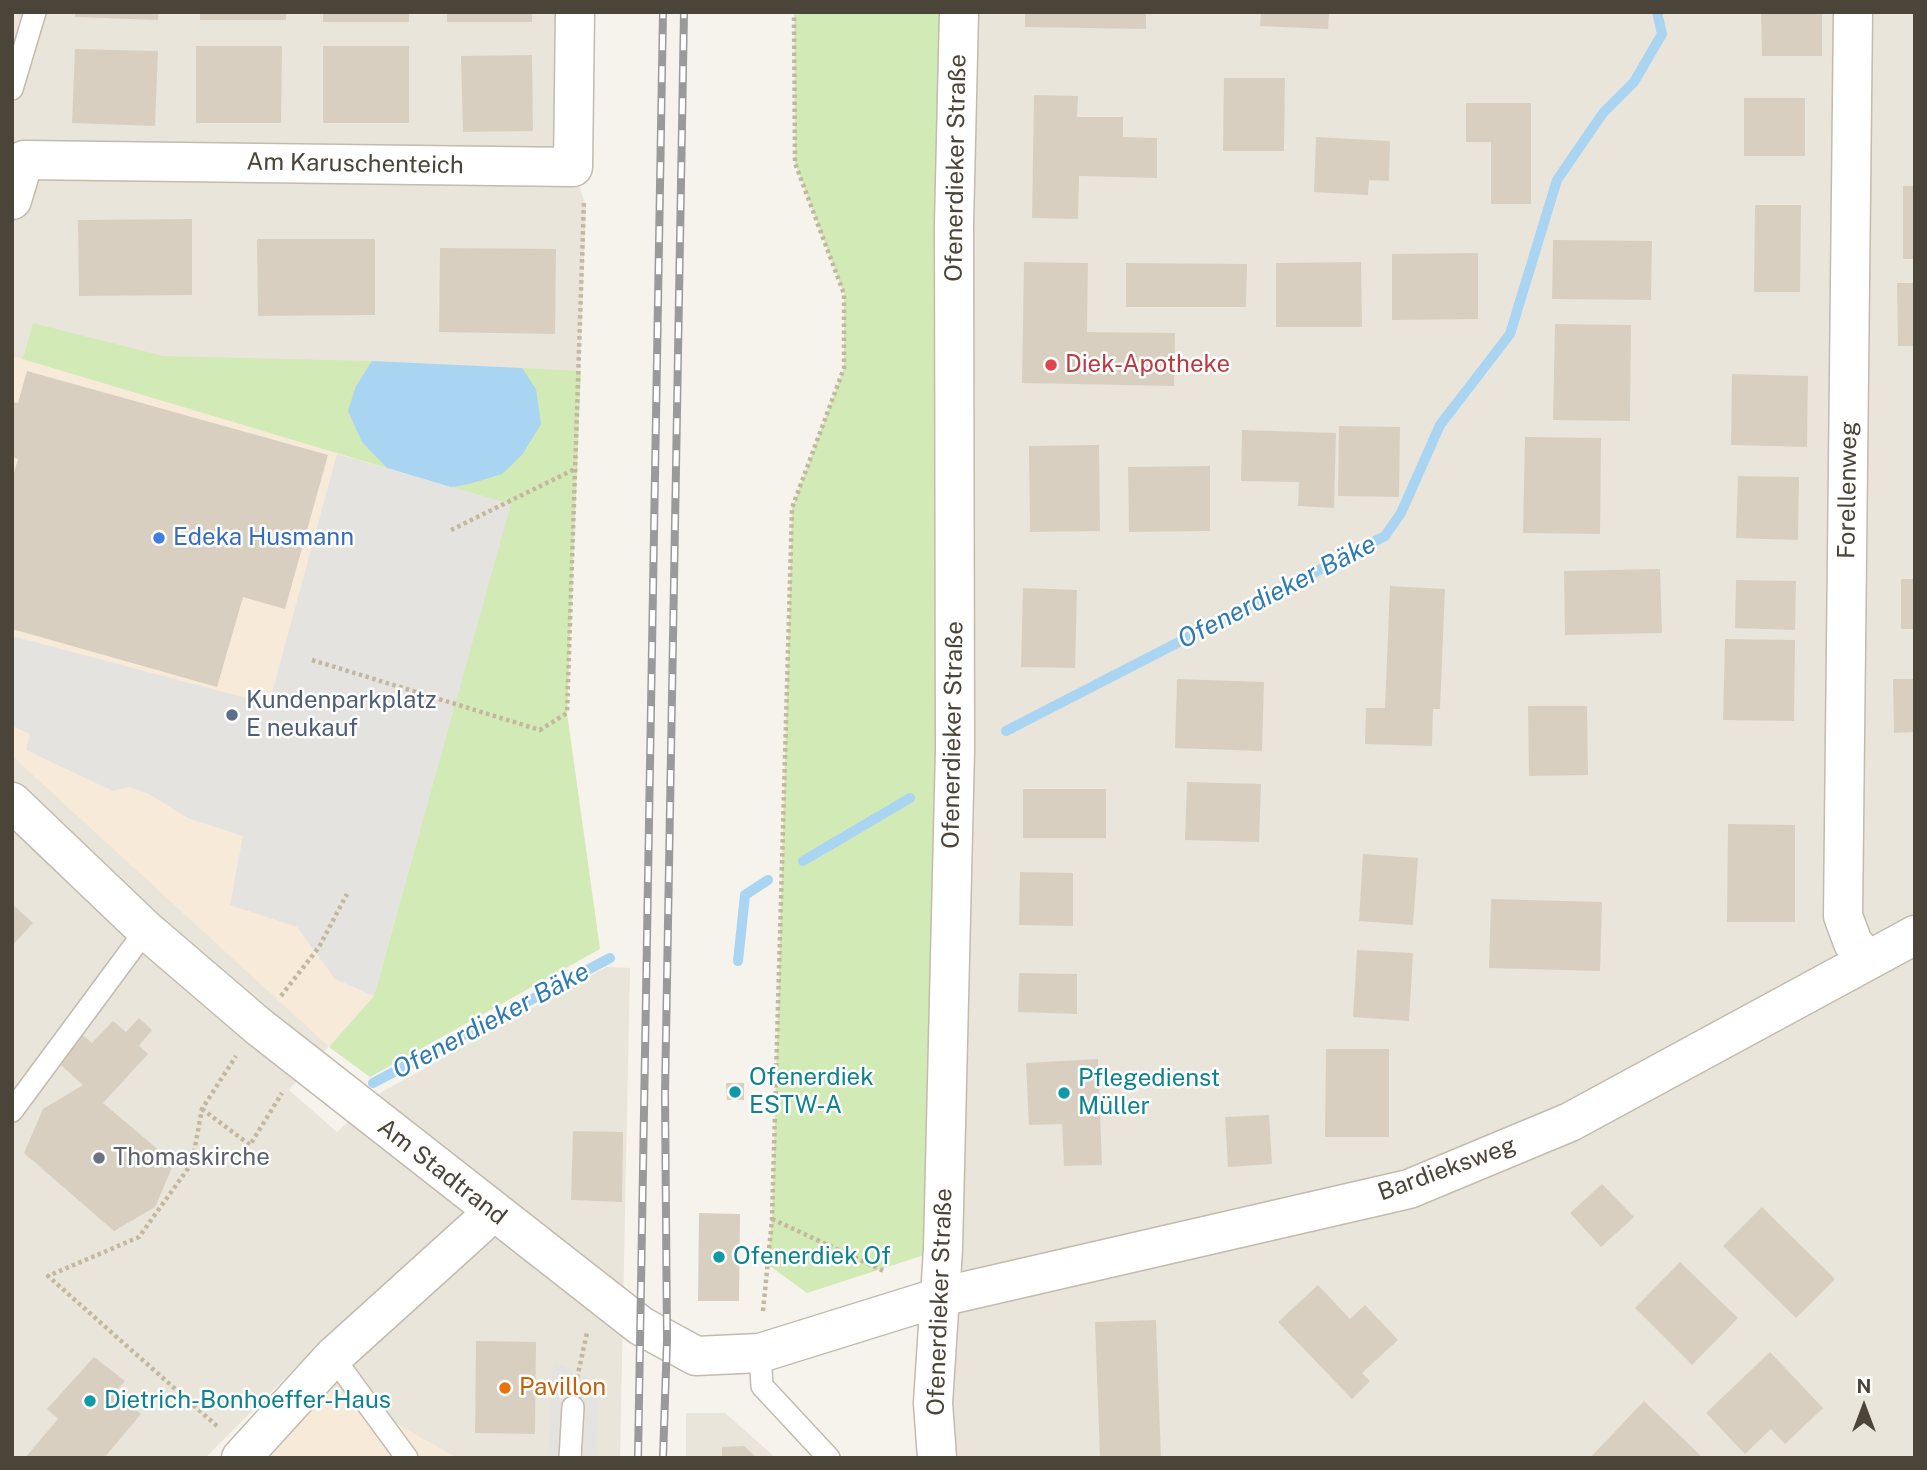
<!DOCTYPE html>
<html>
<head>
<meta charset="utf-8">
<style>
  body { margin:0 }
  #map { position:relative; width:1927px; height:1470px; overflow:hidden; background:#f6f3ec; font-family:"Public Sans",sans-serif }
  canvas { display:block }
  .frame { position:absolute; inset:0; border:14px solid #4b4439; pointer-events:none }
  .north { position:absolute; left:1829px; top:1372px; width:70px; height:70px; -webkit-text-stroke:5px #fff; paint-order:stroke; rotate:0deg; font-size:19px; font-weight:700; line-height:28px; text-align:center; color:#4b4439 }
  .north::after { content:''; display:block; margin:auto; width:24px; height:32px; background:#4b4439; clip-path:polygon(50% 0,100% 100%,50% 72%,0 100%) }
</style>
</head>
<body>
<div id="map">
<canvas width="1927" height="1470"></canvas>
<div class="frame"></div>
<div class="north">N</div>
</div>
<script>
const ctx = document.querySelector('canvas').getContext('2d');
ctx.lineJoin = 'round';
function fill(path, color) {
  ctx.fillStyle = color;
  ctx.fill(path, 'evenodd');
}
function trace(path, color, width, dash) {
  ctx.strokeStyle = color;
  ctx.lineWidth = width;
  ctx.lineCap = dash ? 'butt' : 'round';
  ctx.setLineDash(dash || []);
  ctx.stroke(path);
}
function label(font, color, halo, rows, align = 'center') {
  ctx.font = font + ' "Public Sans",sans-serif';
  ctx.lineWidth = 5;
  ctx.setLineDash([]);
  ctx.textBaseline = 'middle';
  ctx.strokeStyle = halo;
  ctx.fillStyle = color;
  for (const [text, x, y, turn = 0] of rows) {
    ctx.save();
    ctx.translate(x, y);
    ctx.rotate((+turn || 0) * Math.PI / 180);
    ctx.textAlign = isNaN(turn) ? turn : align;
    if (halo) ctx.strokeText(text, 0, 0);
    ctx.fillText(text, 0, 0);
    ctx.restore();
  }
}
const residential = new Path2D(`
  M12,12h562l-1,155 13,39 -19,507 -112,-9 -81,292 -85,94 48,42 45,-40 224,-125 24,1 -10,490h-163l-125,-70 -27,-30 -100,100h-193z
  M956,12h959v1446h-967z
  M686,1413h39l51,45h-90z`);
const commercial = new Path2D(`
  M12,356l499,148 -137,492 -45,51 -317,-291z
  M332,1388l125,70h-193z`);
const green = new Path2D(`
  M794,12h162l-13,1237 -136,44 -40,-29 5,-45 20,-711 52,-140v-74l-49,-131z
  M33,323l130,33 209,5 -16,25 6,56 25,26 -364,-109z
  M522,368l59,3 -14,342 33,236 -230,128 -41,-30 45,-51 136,-492 -59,-17 30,-7 55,-91z`);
const parking = new Path2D(`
  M337,454l174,50 -137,492 -39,-17 -38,-52 -67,-22 13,-69 -55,-18 -39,-24 -20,-7 -16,4 -87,-41 4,-16 -18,-8v-90l257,68z
  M553,1361l46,22 -2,75h-49z`);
const water = new Path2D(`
  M372,361l150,7 14,21 5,35 -19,31 -20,19 -33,10 -18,3 -64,-19 -25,-26 -14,-31 8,-25z`);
const stream = new Path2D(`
  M1006,731l379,-195 16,-23 39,-88 70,-91 47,-154 46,-67 31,-31 28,-48 -5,-22
  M803,861l107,-63
  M738,961l7,-66 23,-15
  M373,1083l237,-125`);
const building = new Path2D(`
  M75,12h83v8l-83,-3z
  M200,12h86v8h-86z
  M323,12h86v10h-86z
  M447,12h85v10h-85z
  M1025,12h121v17l-121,-2z
  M1261,12h68l-1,17 -68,-3z
  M1761,12h61v44h-60z
  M196,46h86l-1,77h-85z
  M323,46h86v77h-86z
  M75,49l83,2 -3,75 -83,-3z
  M532,55l1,76 -70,1 -2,-76z
  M1224,78h61l-1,73h-61z
  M1034,95l44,1 -1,21h46v20l34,1v40l-78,-2 -1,43 -46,-1z
  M1744,98h61v58h-61z
  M1466,103h65v101h-40v-62h-25z
  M1316,137l74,4 -1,40 -20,-1 -1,15 -54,-3z
  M1903,186h12v73h-12z
  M1755,205h46l-1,87h-46z
  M192,219v76l-113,1 -1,-76z
  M257,239h118v76l-117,1z
  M1553,240l99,1 -1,59 -99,-1z
  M440,248l116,1 -1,85 -116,-2z
  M1478,253v66l-86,1v-66z
  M1024,262l64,1 -1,69 88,1 -1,53 -152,-3z
  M1361,262l1,65h-86v-64z
  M1126,263l121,1 -1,43h-120z
  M1897,283h18v63h-17z
  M1555,324l76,1 -1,96 -77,-1z
  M27,371l301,84 -43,154 -42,-12 -26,90 -205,-58v-150l6,-20 -6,-2v-55l6,1z
  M1732,374l76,2 -1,71 -76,-2z
  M1339,426l61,1 -1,70 -61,-1z
  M1242,430l94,3 -2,75 -36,-2 1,-24 -58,-1z
  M1525,437l76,1 -1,96 -77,-1z
  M1099,445l1,86 -70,1 -1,-86z
  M1210,466v65l-81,1 -1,-65z
  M1738,476l61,1 -1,63 -62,-2z
  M1660,569l2,64 -97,2 -1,-64z
  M1901,579h14v50h-14z
  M1736,580l60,1 -1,49 -60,-2z
  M1390,586l55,3 -5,120h-7l-1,37 -67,-2 1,-36h19z
  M1023,588l54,2 -2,78 -54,-1z
  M1725,639l70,1 -1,81 -71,-1z
  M1177,679l87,3 -2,69 -87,-3z
  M1893,679h22v53l-21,1z
  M1528,706h59l1,69 -59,1z
  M1187,782l74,2 -2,58 -74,-2z
  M1023,789h83v49h-83z
  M1728,824l67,1v97h-68z
  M1363,854l55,4 -5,67 -54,-4z
  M1020,872l53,1v53l-54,-1z
  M1491,899l111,3 -2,69 -111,-3z
  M12,904l21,19 -21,23z
  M1357,950l56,3 -4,68 -56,-4z
  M1019,973l58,1v40l-59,-2z
  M139,1018l13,12 -13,16 9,8 -45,49 71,60 -19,44 -41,24 -90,-78 19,-44 40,-24 -29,-26 24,-28 14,12 21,-22 13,11z
  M1326,1049h63v88h-64z
  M1098,1059l4,106 -38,1 -2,-42 -33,1 -3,-62z
  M726,1083h18v17h-17z
  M1269,1115l3,49 -44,3 -3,-50z
  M573,1131l50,1 -1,70 -51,-2z
  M1602,1184l32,33 -33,30 -31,-34z
  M1762,1207l73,72 -39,39 -73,-72z
  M699,1213l41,1 -1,87h-41z
  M1680,1262l58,56 -46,47 -57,-57z
  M1318,1285l32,34 15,-14 33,35 -36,33 8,8 -18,18 -74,-77z
  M1156,1320l5,138h-61l-5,-136z
  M476,1341l60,1 -1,92 -60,-1z
  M1770,1352l53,56 -38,36 -14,-15 -26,25 -39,-41z
  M94,1357l31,24 -11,12 27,21 -37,44h-79l33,-39 -11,-10z
  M1644,1401l59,57h-113z
  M744,1446l13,12h-35v-11z`);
const path = new Path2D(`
  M451,530l126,-62
  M312,660l228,70 27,-17 17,-512
  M281,996l38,-49 28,-53
  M202,1109l48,36 32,-52
  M772,1219l114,53
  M763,1311l9,-92 20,-711 52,-140v-74l-49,-131 -1,-151
  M577,1378l10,-45
  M217,1426l-169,-150 91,-39 53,-74 10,-54 34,-53`);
const service = new Path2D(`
  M12,89l23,-77
  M12,1111l134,-181
  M760,1353l2,33 67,72
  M333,1357l74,101
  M570,1458l3,-51`);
const minor = new Path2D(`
  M1853,12l-10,904 10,27 15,17
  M12,200l12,-40 549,7 2,-155
  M12,802l134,128 112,96 383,300 55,30 64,-3 180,-56 469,-108 161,-67 345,-187
  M241,1458l92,-101 146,-132 12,-15
  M937,1458l-4,-55 10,-154 12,-499 -1,-526 5,-212`);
const rail = new Path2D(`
  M638,1458l25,-1446
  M663,1458l4,-118 -2,-247 19,-1081`);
const markers = [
  [1051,365,7,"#e0444e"],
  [159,538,7,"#3f7fe0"],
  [232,715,7,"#5c6f8a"],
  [735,1092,7,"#0f9aa8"],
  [1064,1093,7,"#0f9aa8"],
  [99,1158,7,"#6b7280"],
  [719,1257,7,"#0f9aa8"],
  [505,1388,7,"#e8710a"],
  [90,1401,7,"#0f9aa8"]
];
const streetNames = [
  ["Am Karuschenteich",355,164,1],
  ["Ofenerdieker Straße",956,168,-89],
  ["Forellenweg",1848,490,-89],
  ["Ofenerdieker Straße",953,735,-89],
  ["Bardieksweg",1447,1169,-20],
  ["Am Stadtrand",442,1172,38],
  ["Ofenerdieker Straße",940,1302,-88]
];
const healthNames = [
  ["Diek-Apotheke",1065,365]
];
const shopNames = [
  ["Edeka Husmann",173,538]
];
const serviceNames = [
  ["Kundenparkplatz",246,701],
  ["E neukauf",246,729]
];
const cultureNames = [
  ["Ofenerdiek",749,1078],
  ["ESTW-A",749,1106],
  ["Pflegedienst",1078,1079],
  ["Müller",1078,1107],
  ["Ofenerdiek Of",733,1257],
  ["Dietrich-Bonhoeffer-Haus",104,1401]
];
const worshipNames = [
  ["Thomaskirche",113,1158]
];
const foodNames = [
  ["Pavillon",519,1388]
];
const waterNames = [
  ["Ofenerdieker Bäke",1277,592,-27],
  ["Ofenerdieker Bäke",491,1021,-28]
];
fill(residential, '#eae5da');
fill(commercial, '#f7ead8');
fill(green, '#d2eab5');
fill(parking, '#e5e3e0');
fill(water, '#a9d4f2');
trace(stream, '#a9d4f2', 10);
fill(building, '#d8cfc1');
trace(service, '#c2bbae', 24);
trace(minor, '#c2bbae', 41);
trace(path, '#c4b79f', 4.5, [3.5, 3.5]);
trace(service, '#fff', 21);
trace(minor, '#fff', 38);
trace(rail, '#9a9a9a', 8);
trace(rail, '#fff', 5, [16]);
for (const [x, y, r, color] of markers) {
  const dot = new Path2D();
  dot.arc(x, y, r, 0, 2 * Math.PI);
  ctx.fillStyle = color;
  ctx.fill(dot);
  trace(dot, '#fff', 2.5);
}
label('24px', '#4b4439', '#fff', streetNames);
label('24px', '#be3a42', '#fff', healthNames, 'left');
label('24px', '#366cbe', '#fff', shopNames, 'left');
label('24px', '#4e5e75', '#fff', serviceNames, 'left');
label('24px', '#0d838f', '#fff', cultureNames, 'left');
label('24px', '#5b616d', '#fff', worshipNames, 'left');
label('24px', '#c56008', '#fff', foodNames, 'left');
label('italic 26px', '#2e7ab2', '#fff', waterNames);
</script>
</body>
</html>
